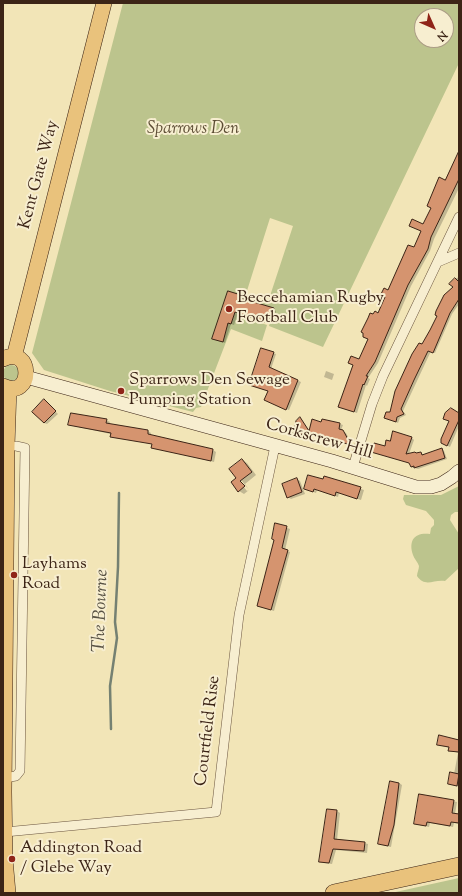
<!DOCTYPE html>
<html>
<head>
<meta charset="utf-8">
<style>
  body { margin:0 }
  #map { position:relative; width:462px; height:896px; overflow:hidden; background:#f2e5b7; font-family:"Sorts Mill Goudy",serif }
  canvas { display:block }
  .frame { position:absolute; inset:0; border:4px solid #3c2416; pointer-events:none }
  .north { position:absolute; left:414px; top:8px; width:40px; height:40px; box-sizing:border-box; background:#f7eed0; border:1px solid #ac9d86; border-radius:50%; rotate:135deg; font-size:11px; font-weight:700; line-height:16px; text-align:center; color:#3c2416 }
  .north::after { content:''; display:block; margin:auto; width:14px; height:18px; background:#8f2418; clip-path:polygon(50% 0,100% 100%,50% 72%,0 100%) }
</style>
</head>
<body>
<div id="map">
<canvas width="462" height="896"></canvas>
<div class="frame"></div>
<div class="north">N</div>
</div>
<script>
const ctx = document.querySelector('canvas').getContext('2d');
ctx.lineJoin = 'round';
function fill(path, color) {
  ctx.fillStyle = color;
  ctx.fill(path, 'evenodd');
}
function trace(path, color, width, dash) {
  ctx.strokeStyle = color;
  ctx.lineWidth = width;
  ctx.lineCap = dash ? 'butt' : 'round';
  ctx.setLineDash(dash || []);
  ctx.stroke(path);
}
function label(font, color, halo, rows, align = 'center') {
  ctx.font = font + ' "Sorts Mill Goudy",serif';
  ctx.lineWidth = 4;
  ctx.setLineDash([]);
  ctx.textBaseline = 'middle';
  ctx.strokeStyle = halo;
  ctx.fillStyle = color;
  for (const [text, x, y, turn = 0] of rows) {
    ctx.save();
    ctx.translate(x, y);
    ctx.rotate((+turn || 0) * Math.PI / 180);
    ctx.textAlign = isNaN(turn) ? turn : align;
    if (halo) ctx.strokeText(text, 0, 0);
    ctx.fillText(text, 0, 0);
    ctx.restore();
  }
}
const green = new Path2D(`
  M123,3h336v60l-136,284 -54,-21 5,-17 -13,-5v-2l8,-3 24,-73 -23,-8 -31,98 28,9 -5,16 -31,-12 -30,78 -5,1 -3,4 -83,-21 -66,-21 -12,-17zM422,16h24v24h-24z
  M3 373a8 8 0 1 1 16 0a8 8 0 1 1-16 0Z
  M459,486v26h-4l-4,3 -1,5 9,14v34l-14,13c-11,-2 -20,7 -28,-5 0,-3 2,-7 2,-10 -1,-4 -5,-7 -6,-11 -5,-15 2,-23 17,-21l1,-6 3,-3v-5l-8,-9 -20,-6 -3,-6 1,-4h37z
  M459,878v15h-68z`);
const shadow = new Path2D(`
  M459,152v36l-25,51 -4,12 -19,35 -33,77 -10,15 2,1 -3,7 -1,-1 -9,28 -15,-5 12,-43 5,-5 19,-46 36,-65 18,-41 3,-16 -2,-1 6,-13 7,3z
  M459,277v27l-7,10 -17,39 -4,-2 -28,60 3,4 -6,3 -2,5 -10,-4 -3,-1 6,-5 31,-68 32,-58 -4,-4 1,-2z
  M240,296l2,3 34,12 -2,8 -4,-1 -2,5 -30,-10 -4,12 -3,-1 -6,19 -9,-3z
  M273,353l3,1 -5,15 30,13 -12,28 -21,-9 1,-10 -19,-7z
  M326,371l8,3 -2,6 -8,-3z
  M45,401l13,13 -11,10 -3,-1z
  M459,414v12l-9,21 -6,-3z
  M300,419l10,12 12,-8 1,-3 17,4 3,1 -2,5 5,3 7,13 -48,-14 -1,5 -8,-2 -2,-1z
  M106,420l4,2 -1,2 39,7 3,2v3l62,14 3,2 -2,10 -61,-14 4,-4 -88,-19z
  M412,438l2,2 -5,14 12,-1 3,2 18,-6 2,2 3,8 -29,10 -7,-2 -1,-4 -25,-15 6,-6z
  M242,460l5,3 9,12 -11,9 4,6 -5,4 -5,-3 -2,-12zM239,481h3l7,9 -2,1z
  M325,477l39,13 -3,10 -22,-7 -1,4 -21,-7 -1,3 -11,-4 19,-9z
  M297,479l3,2 5,13 -14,5 -3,-2z
  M276,524l14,5 -5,21 5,2 -16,59 -16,-5 17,-66z
  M459,740v47l-10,-3 5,-10 4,-21 -8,-3v-2l-12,-3z
  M399,783l3,2 -11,62 -9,-2 -3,-2z
  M420,795l37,7 -2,12 4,1v9l-5,-1 -1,4 -23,-4 -1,4 -14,-3z
  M337,811l3,2 -3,27 27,3 4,1 -1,9 -31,-3 -4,14 -8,-1 -3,-2z`);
const stream = new Path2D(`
  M111,729l-1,-43 7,-48 -2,-16 3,-55 1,-74`);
const building = new Path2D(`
  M459,151v28l-28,58 -3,12 -20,36 -33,77 -9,14h2l-4,9 -1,-1 -9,28 -16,-5 15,-42 -5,-2 3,-7 8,3 9,-20 -5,-2v-4l-2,-1 7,-14 2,-5 3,1 2,-3 3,2 7,-16 -4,-3 3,-6 4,2 20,-45 6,2 7,-16 -12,-5 3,-7 11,5 8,-16 -4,-2 12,-29 6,3z
  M455,278l4,4v17l-9,14 -17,40 -5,-2 -14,29 -13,29 3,5 -7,3 -1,5 -12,-4 2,-6h4l5,-21 17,-37 7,-11 3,1 8,-14 7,-14 -2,-1 1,-4 8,-16 9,-8 -4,-3z
  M228,291l13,4 -1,3 34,10 -3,11 -4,-2 -2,5 -30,-10 -4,12 -3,-1 -5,19 -11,-3z
  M261,348l13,4 -5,15 29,13 -12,30 -22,-10 4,-9 -19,-6z
  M44,399l12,12 -12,12 -12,-11z
  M451,408l8,5v7l-12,26 -6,-3v-4l8,-18 -6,-2 2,-6z
  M71,413l36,6 -1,4 42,7v4l65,15 -2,12 -60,-13 1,-4 -42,-7 1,-4 -43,-8z
  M300,417l9,14 3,-12 9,3 1,-3 18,4 -1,6 4,1 8,15 -48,-14 -2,5 -8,-2 3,-13z
  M393,431l19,6 -6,17 9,-2 1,1 5,-1 1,3 20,-7 3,10 -31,10v-2l-3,1 -2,-4 -38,-11 3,-9 11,3 1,-6 4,1z
  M242,459l10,13 -12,9 5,5 -7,6 -7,-10 5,-4 -7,-9z
  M308,475l15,4 1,-3 37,11 -4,12 -21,-7 -1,4 -21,-7 -1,3 -9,-3z
  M297,478l5,14 -15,6 -5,-14z
  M275,523l12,3 -5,22 6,2 -17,60 -14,-4 17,-66 -2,-1z
  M439,735l20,5v12l-11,-1 1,-4 -12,-2z
  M450,772l9,2 -2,12 -9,-2z
  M390,781l9,2 -5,42 -6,21 -10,-2z
  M419,794l35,6 -2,13 7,1v9l-8,-1 -1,4 -23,-4 -1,4 -12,-2z
  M327,809l10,1 -3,29 31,3 -1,9 -31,-2 -4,14 -10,-1z`);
const street = new Path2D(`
  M438,262l21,-9
  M353,467l19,-63 11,-28 76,-159
  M4,778l12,-2 4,-5 5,-323 -9,-2
  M5,832l211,-20 23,-197 36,-169`);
const secondary = new Path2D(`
  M26,377l306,84 84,26h15l10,-3 11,-7 7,-6`);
const primary = new Path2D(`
  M14,357l90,-354
  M3,359c30,-15 31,42 0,27
  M8,893l-3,-34 -1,-67 3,-346 2,-58`);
const highway = new Path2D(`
  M334,893l125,-27`);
const markers = [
  [229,309,4,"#8f2418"],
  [121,391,4,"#8f2418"],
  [14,575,4,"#8f2418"],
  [12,859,4,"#8f2418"]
];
const parkNames = [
  ["Sparrows Den",193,130]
];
const streetNames = [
  ["Kent Gate Way",40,175,-75],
  ["Corkscrew Hill",319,440,16],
  ["Courtfield Rise",209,731,-83]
];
const poiNames = [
  ["Beccehamian Rugby",237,299],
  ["Football Club",237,319],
  ["Sparrows Den Sewage",129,381],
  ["Pumping Station",129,401],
  ["Layhams",22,565],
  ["Road",22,585],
  ["Addington Road",20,849],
  ["/ Glebe Way",20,869]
];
const waterNames = [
  ["The Bourne",102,611,-88]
];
fill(green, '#bcc48d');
fill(shadow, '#0003');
trace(stream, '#758172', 2.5);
fill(building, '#d5946f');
trace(building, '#3c2416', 1);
trace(street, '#6a543e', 10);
trace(secondary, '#3c2416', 14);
trace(primary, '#3c2416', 16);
trace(highway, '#3c2416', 18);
trace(street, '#f7eed0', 9);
trace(secondary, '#f7eed0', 13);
trace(primary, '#e9c27c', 15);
trace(highway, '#e9c27c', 17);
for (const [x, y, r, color] of markers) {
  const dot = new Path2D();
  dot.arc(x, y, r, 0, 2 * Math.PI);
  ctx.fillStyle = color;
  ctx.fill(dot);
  trace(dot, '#f7eed0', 1.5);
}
label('italic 17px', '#5c4c34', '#f7eed0', parkNames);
label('17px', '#3c2416', '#f7eed0', streetNames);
label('17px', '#3c2416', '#f7eed0', poiNames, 'left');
label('italic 18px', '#585244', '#f7eed0', waterNames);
</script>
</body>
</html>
